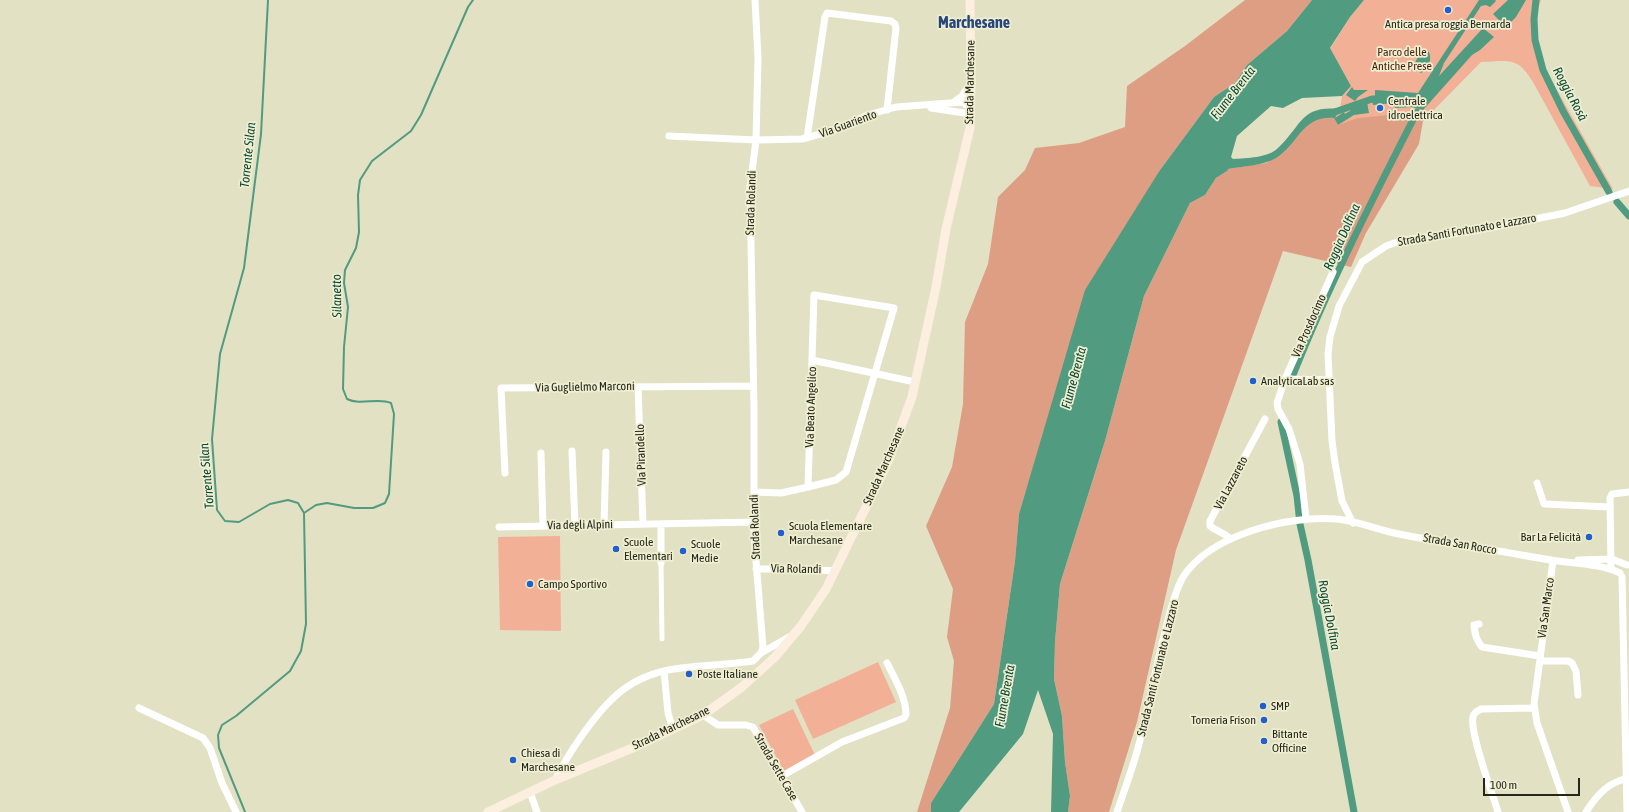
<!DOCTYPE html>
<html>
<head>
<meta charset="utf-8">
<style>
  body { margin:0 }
  #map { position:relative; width:1629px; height:812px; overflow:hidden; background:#e2e1c3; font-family:"Asap Condensed",sans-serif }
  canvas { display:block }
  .scale { position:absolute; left:1483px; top:778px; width:97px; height:18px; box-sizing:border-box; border:2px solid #26261b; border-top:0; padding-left:5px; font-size:12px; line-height:14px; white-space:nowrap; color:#26261b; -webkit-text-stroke:3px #efeed0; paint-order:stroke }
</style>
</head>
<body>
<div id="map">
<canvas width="1629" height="812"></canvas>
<div class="scale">100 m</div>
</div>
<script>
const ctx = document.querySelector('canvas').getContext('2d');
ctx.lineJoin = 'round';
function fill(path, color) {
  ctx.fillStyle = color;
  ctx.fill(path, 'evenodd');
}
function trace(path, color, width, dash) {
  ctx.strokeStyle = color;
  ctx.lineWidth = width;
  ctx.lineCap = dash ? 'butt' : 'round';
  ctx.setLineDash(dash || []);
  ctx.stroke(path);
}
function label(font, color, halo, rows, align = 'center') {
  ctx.font = font + ' "Asap Condensed",sans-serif';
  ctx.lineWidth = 3.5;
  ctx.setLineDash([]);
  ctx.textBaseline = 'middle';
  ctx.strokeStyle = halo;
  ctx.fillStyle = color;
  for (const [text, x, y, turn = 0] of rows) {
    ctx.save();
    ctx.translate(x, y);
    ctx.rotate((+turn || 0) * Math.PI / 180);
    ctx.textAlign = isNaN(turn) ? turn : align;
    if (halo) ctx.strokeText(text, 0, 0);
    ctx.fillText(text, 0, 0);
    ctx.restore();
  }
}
const green = new Path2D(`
  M1364,0h177l-4,12v25l8,32 68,120 -23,-3 -57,-104c-16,-26 -24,-21 -52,-20l-58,59 -85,4 -4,-7 6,-9 2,-13 9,-10 -21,-37 20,-32z
  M560,536l1,95 -61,-1 -2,-93z
  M878,662l18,40 -83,37 -18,-39z
  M793,709l22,46 -31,16 -25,-46z`);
const forest = new Path2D(`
  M1245,0h67l-25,31 -40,34 -12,18 -21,14 -54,73 -110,243 -31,101 -4,47 -21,143 -63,99v9h-14l33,-104 4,-47 -7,-24 6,-48 -27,-63 26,-59 11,-63 2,-82 23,-58 10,-67 27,-27 10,-22 44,-5 46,-16 2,-41 58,-40z
  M1409,113l16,7 -2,1 -4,23 -53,89 -15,34 -68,-16 -107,299 -39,172 -28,90h-41l2,-16 -5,-34 -3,-46 -8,-37 1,-37 5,-58 45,-143 39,-145 46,-93 15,-8 11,-17 11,-7v-2l39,-6 18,-11 22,-26 9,-6 10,-3 9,1 4,7 20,-7z`);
const water = new Path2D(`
  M1312,0h52l-14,17 -20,31 21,38 -9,10 -40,2 -19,10 -12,-2 -34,30 -6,21 2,2c14,-1 35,-1 45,-11 24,-22 22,-43 62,-39l-5,9 9,-6 1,2 5,-3 5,-8 2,1 10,-2 2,11 -15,2 -16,10 -4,-7c-32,-3 -35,26 -58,40 -14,8 -33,8 -48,11l-1,2 -11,7 -11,17 -15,8 -46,93 -39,145 -45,143 -5,58 -1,37 8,37 3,46 5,34 -2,16h-17l2,-78 -15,-44 -15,44 -64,78h-28v-9l63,-99 21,-143 4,-47 66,-224 75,-120 54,-73 21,-14 12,-18 40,-34z
  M1479,0h16l1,1 -6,6 -4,-2 -5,1 -37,57 -5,13 44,-48 11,9 -14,13 -8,5 -49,55 -11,-3 -17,1 -1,-5 -21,2 -1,-4 3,-3v-8l43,3z
  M1508,0h18l-10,17 -10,10 -13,-13z
  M1424,51l5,1c3,8 0,17 -8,21l-6,-4c-1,-7 3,-14 9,-18z
  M1352,87l2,3h14l-10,7 -3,4 -9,-6z`);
const stream = new Path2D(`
  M304,513l12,-8 11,-2 27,5h19l12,-5 4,-9 5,-80 -3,-11c-14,-6 -30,3 -44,-4l-4,-10 1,-42 4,-40 -4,-24 1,-13 11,-22 3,-16 -1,-37 2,-15 12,-19 39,-30 10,-16 47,-108 5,-7
  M245,812l-26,-64 -1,-13 4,-10 14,-9 54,-45 11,-20 5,-27 -2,-111 -6,-10 -10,-3 -18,4 -31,18 -14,-1 -8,-11 -5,-71 8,-85 24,-86 17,-134 7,-134`);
const canal = new Path2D(`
  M1536,0l-2,19 1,21 8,30 20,41 46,81
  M1329,114l43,-15h10
  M1617,202l12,14
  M1293,375c36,-90 80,-177 124,-263
  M1281,422l16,74 3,28 8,36 46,252`);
const pedestrian = new Path2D(`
  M661,563l1,76`);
const minor = new Path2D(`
  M955,101l7,-5 9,-13
  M931,108l40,6
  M669,136l87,4 46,-1 33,-9 33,-15 28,-8 67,-5 8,7
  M807,138l18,-121 2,-4 64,8 4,3 1,4 -9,82
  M812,360l103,22
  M1285,379l44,1
  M638,387l5,137
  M572,451l3,74
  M541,453l2,73
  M505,473l-4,-85 252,-2
  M1537,483l7,21 66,3
  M754,492l27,1 27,-6 28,-7 10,-8 48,-164 -80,-13 -6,192
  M1306,519l-6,-55 -11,-35 -11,-20 -1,-6 8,-24 48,-107
  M1353,523l-11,-22 -7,-38 -3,-22 -4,-87 2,-17 9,-31 23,-44 24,-16 17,-6 71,-9 91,-18 64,-22
  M661,524v39
  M604,525l2,-73
  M499,527l255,-5
  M1231,539c-6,-6 -15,-8 -21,-13v-5l55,-102
  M1578,560l34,-1 15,6
  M1553,561l-19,143 3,19 31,89
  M756,569h48l31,2
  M1611,569l-1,-71 2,-4 17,-2
  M1622,577l5,235
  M1479,624l-5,1c1,9 2,15 8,22l58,9
  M761,653l28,-16
  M1540,661h28l4,2 4,8 2,24
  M664,671l4,42 5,16
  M139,708l64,30 7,10 12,35 14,29
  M703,715l15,10h28l7,2 49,85
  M782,776l60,-34 62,-24 2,-3c0,-18 -11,-36 -19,-52
  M555,780c8,-16 18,-32 28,-46 25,-35 47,-58 91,-65 26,-4 53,-4 79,-8l8,-8 2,-6 -9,-111v-128l-4,-220 6,-48 2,-82 -3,-58
  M530,792l7,20
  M1117,812c7,-21 15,-42 21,-64 11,-41 18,-83 29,-124 4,-15 8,-33 16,-47 27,-42 105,-62 153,-58 18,1 39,10 58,14 32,7 65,11 98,17 20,3 39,7 59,10 24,4 47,3 69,13
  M1498,812c-5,-17 -29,-81 -25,-95 1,-5 4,-6 8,-8l53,-1
  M1586,812c11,-17 22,-30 43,-34`);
const secondary = new Path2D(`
  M488,812l67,-32 80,-33 68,-32 39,-28 33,-30 26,-31 25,-37 62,-127 24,-65 24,-110 10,-58 24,-101 1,-45 -1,-83`);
const markers = [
  [1448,10,4,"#215fcb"],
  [1380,108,4,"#215fcb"],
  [1253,381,4,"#215fcb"],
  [781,533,4,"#215fcb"],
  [1589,537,4,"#215fcb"],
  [616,549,4,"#215fcb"],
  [683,551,4,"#215fcb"],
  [530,584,4,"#215fcb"],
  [689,674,4,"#215fcb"],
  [1263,706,4,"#215fcb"],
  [1264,720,4,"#215fcb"],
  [1264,741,4,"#215fcb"],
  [513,760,4,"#215fcb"]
];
const poiNames = [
  ["Antica presa roggia Bernarda",1448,24,"center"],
  ["Centrale",1388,101],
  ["idroelettrica",1388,115],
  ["AnalyticaLab sas",1261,381],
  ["Scuola Elementare",789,526],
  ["Marchesane",789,540],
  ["Bar La Felicità",1581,537,"right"],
  ["Scuole",624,542],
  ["Elementari",624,556],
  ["Scuole",691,544],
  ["Medie",691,558],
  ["Campo Sportivo",538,584],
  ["Poste Italiane",697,674],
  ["SMP",1271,706],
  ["Torneria Frison",1256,720,"right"],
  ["Bittante",1272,734],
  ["Officine",1272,748],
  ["Chiesa di",521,753],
  ["Marchesane",521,767]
];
const parkNames = [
  ["Parco delle",1402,52],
  ["Antiche Prese",1402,66]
];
const streetNames = [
  ["Strada Marchesane",970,82,-89],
  ["Via Guariento",848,124,-20],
  ["Strada Rolandi",751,203,-88],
  ["Strada Santi Fortunato e Lazzaro",1467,230,-10],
  ["Via Prosdocimo",1309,326,-66],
  ["Via Guglielmo Marconi",585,387,-1],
  ["Via Beato Angelico",811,407,-88],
  ["Via Pirandello",641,455,-92],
  ["Strada Marchesane",884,466,-66],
  ["Via Lazzareto",1231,483,-62],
  ["Via degli Alpini",580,525,-1],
  ["Strada Rolandi",755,527,-92],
  ["Strada San Rocco",1460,544,10],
  ["Via Rolandi",796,569,1],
  ["Via San Marco",1546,608,-82],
  ["Strada Santi Fortunato e Lazzaro",1158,668,-76],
  ["Strada Marchesane",671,728,-26],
  ["Strada Sette Case",776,767,60]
];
const waterNames = [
  ["Fiume Brenta",1233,93,-52],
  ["Roggia Rosà",1570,94,62],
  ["Torrente Silan",248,155,-84],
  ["Roggia Dolfina",1342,237,-66],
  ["Silanetto",337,296,-91],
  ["Fiume Brenta",1074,378,-75],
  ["Torrente Silan",207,476,-95],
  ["Roggia Dolfina",1329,615,79],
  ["Fiume Brenta",1005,696,-80]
];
const districtNames = [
  ["Marchesane",974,23]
];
fill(green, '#f2b196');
fill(forest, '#de9e84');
fill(water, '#519b80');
trace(stream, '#519b80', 2);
trace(canal, '#519b80', 7);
trace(pedestrian, '#fff', 5);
trace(minor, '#fff', 7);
trace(secondary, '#fcefdf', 9);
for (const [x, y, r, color] of markers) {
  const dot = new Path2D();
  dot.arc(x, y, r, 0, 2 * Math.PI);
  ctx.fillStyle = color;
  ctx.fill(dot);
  trace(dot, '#efeed0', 1.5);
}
label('12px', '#26261b', '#efeed0', poiNames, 'left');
label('12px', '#471e0c', '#efeed0', parkNames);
label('12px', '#26261b', '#efeed0', streetNames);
label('italic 13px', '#094937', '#efeed0', waterNames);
label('bold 16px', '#27467d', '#efeed0', districtNames);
</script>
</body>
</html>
